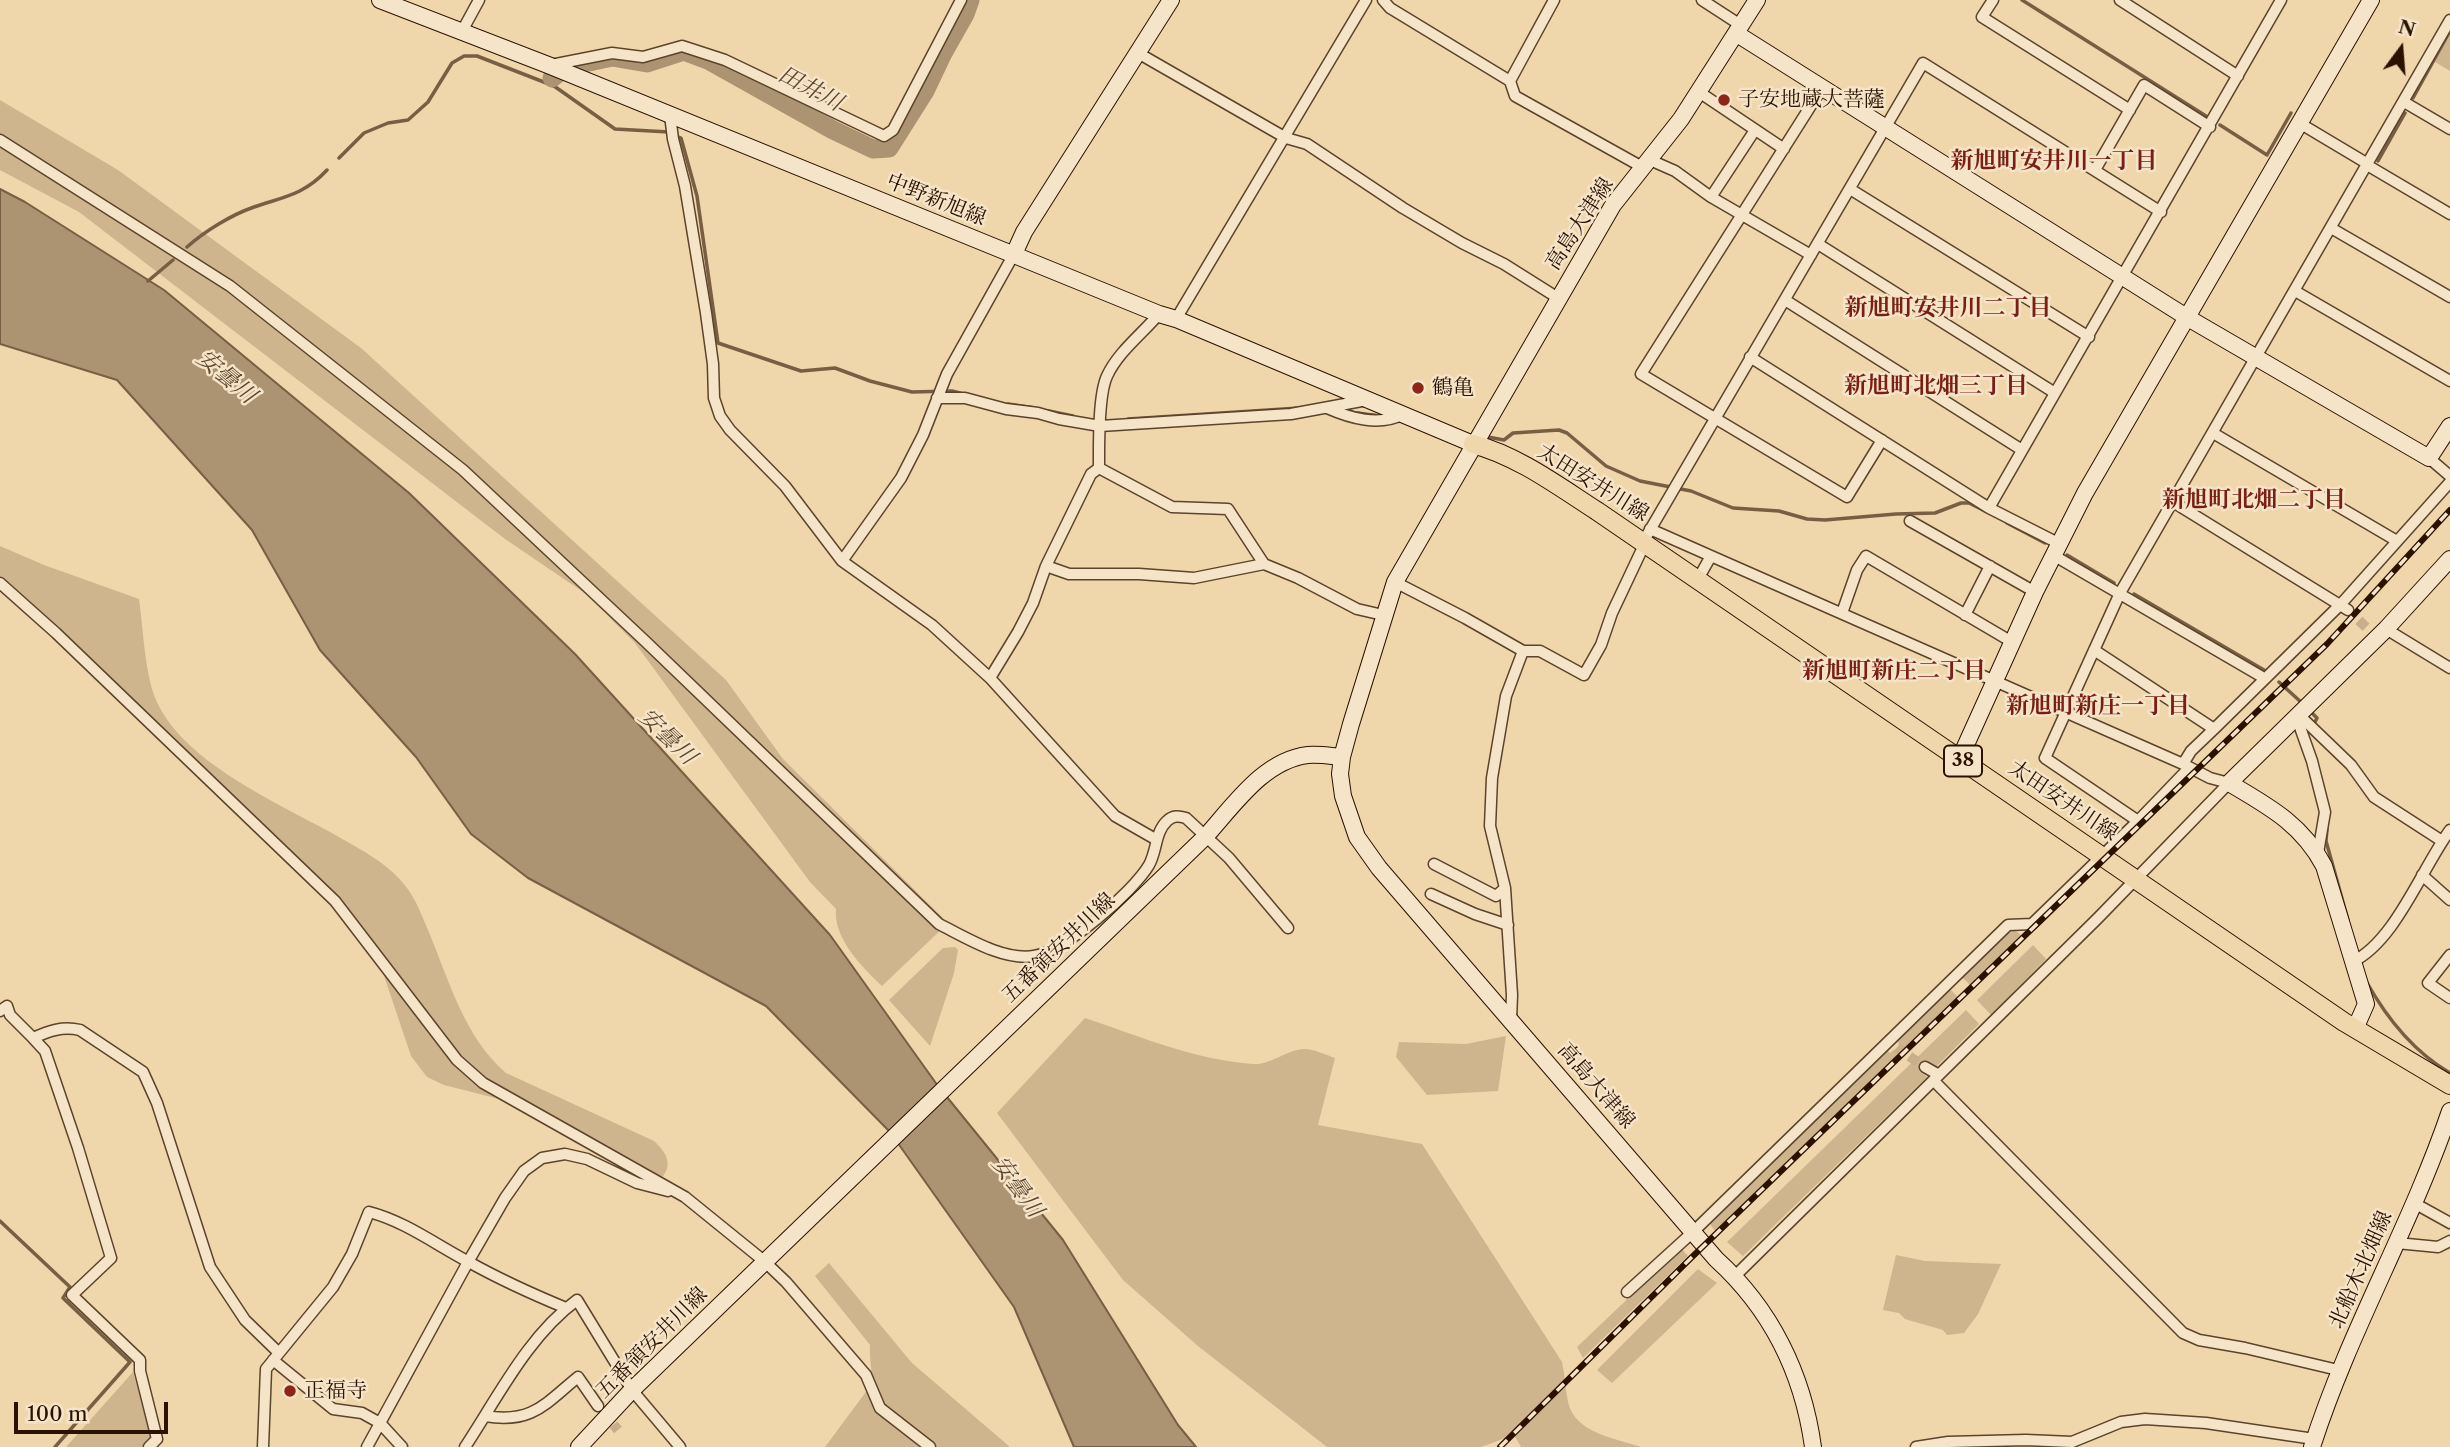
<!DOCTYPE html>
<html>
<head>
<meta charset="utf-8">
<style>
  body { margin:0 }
  #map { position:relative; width:2450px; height:1447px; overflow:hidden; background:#efd6ab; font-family:"Libre Caslon Text",serif }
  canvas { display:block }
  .north { position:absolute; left:2366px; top:14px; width:70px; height:70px; -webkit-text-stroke:5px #f5e4c8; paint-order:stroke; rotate:16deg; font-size:19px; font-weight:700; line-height:28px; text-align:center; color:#2b1200 }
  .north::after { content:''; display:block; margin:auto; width:24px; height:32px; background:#2b1200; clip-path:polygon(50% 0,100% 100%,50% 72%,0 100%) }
  .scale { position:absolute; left:14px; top:1402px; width:154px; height:32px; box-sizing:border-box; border:4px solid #2b1200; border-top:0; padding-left:9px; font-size:21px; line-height:24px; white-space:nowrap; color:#2b1200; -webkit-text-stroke:5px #f5e4c8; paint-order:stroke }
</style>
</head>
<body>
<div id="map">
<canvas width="2450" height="1447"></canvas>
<div class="north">N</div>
<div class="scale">100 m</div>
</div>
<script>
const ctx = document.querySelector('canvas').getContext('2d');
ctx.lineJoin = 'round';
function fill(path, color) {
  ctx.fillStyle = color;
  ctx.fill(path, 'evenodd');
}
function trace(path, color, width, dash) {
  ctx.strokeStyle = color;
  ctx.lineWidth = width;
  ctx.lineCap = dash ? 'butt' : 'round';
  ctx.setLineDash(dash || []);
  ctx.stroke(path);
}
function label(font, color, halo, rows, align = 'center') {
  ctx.font = font + ' "Libre Caslon Text","Noto Serif JP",serif';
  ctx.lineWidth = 5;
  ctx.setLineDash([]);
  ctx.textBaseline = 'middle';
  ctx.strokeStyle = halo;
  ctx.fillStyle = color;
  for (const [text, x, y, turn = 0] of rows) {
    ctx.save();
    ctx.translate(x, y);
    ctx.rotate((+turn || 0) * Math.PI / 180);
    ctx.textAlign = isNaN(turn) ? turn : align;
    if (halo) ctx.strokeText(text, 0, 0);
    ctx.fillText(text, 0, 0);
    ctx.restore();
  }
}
const green = new Path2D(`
  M2450,34v37l-15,-9z
  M0,100l118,70 243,178 365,332 57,79 165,164 -66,63c-20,-19 -49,-48 -46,-77l-26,-27 -175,-239 -49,-49 -81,-55 -426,-327 -79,-42z
  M0,546l44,19 95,34c4,29 5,61 13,90 20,68 120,111 178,143 26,15 58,30 77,56 9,12 15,28 21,42 21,50 36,107 78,143l148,68c13,12 20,24 6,39h-12l-20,-8 -97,-59 -28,-13 -59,-15 -17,-8 -16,-21 -34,-101 -16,-23 -259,-257 -102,-84z
  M2011,927l11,9 -51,50 -10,-10z
  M2033,945l13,14 -55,56 -14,-15z
  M955,947l3,3 -4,23 -24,73 -41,-46 54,-52z
  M1948,987l10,10 -243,234 -7,-10 177,-173 5,5 9,-7 -2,-8z
  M1966,1010l13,14 -44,44 -8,-5 -8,8 8,6 -184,179 -16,-14z
  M1085,1018c54,18 110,42 168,46 19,1 32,-14 51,-15 10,0 22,6 31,9l-17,67 104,19 140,218c3,13 3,27 6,40 7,31 46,36 73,45h-120l-7,-12 -33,12h-154l-129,-101 -75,-66 -126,-167z
  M1506,1036l-8,55 -71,4 -31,-38 3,-15 67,2z
  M1681,1248l7,8 -105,102 -6,-11z
  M1896,1255l29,6 76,3 -23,50 -14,19 -17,2 -4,-5 -38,-11 -6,-6 -16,-3z
  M829,1263l83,100 98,84h-185l46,-62c2,-13 -2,-26 -1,-40l-55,-69z
  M1698,1269l19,14 -105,100 -15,-13z
  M133,1372l19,65 -10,10h-76z`);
const water = new Path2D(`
  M0,189l25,13 139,88 245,203 166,161 255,281 108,151 125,154 115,185 18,22h-122l-60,-140 -124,-175 -124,-126 -238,-128 -57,-44 -55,-77 -96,-107 -68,-120 -135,-150 -117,-36z`);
const stream = new Path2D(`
  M2022,0l184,116
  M2413,98l37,-67
  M2220,125l47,30 24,-42
  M676,136l5,2 16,58 21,147 83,28 34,-3 35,13 42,11 40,-1 8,2
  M339,158l25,-25 24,-10 20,-3 20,-18 24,-39 12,-7h13l77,30 61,43 54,3
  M2378,161l27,-48
  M187,247c18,-16 44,-32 67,-40 29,-10 50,-12 73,-37
  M148,281l25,-21
  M1008,404l27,4
  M1049,411l24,5
  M1358,413l20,3
  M1128,419l171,-11
  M1488,437l16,3 9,-7 46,-3 8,3 39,33 34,15 51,10 42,17 46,3 28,8 18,1 71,-6 39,-1 26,-10h8l16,8
  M2007,523l38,20
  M2067,555l47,28
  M2134,594l130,76
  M2279,682l23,21
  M2311,712l6,6 -3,6
  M2327,829l-1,12 22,79
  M2366,981c20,36 48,71 84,92
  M0,1221l70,66 -7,11 67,64 -75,85`);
const river = new Path2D(`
  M552,78l14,-11 46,-10 35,6 37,-12 24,9 125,70 40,19 16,-1 36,-57 18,-38 22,-39 5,-14`);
const streetTunnel = new Path2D(`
  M2348,610l20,19
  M1897,1048l28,19
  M604,1413l14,17`);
const street = new Path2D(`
  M1383,0l7,8 120,73 5,15 129,72
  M1702,0l40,26
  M1993,0l-11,17 148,93
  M2120,0l118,76
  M461,33l18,-33
  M1138,53l148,85 21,6 96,64 59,35 42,21 54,34
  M551,65l61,-12 31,4 39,-11 43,14 159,76 9,-6 68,-130
  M1510,81l44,-81
  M1822,88l-181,286 206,123 35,-57
  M1699,92l85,57
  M2404,102l46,27
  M670,115l3,24 12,47 21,127 7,51 1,34 6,18 10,14 55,56 57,75 90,64 58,53 125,138 42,24
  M2301,124l67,40
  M0,140l230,146 233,184 182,171 294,283c26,13 64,37 95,32 31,-5 99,-64 115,-91 8,-14 6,-33 18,-44 6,-6 12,-5 19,-3l43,40 59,70
  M1650,160l25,11 36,26 100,58
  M2367,165l83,49
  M2095,170l49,-85 66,42
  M1850,189l239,148
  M1711,197l44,-67
  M2331,228l119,69
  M1818,244l237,149
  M2295,291l155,90
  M1785,300l237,150
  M1176,319l190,-319
  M1750,357l239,151 292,-508
  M937,398h28l41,11 32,4 21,6 41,7 191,-12 76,-14
  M1327,408c23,10 52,19 76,6
  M2213,433l184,108
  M2429,458l21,18
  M1099,468l73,39 56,2 36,55
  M2173,502l175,108
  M1989,508l69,35
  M1910,521l125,71
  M1650,529l61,27
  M1643,542l280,-479 238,149
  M2053,555l211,123
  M842,561l59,-83 22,-43 24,-61 67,-120
  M1046,566l23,8h70l55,4 70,-14 34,14 59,31 26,6
  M1698,579l13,-23 472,208 27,14 19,5
  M1395,582l70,36 58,33h17l44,24 17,-30 11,-32 33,-70
  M0,583l56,50 279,268 122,159 26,23 202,114 79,64 22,21 80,93 14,33 50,39
  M1842,613l15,-43 9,-14 146,86
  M1965,615l25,-49
  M2386,629l64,39
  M2094,650l120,79 127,-125 109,-122
  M990,678l28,-46 15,-29 13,-37 45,-92 8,-6c0,-22 -1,-73 8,-92 11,-24 35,-42 52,-62
  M2298,714l53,51 23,32 68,44
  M2296,716l16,45 13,51 -7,41
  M2183,764l8,-13 23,-22
  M2189,768l-51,53 -93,-63 75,-165 330,-573
  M1434,864l62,32 9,-8
  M2422,875l28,25
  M1431,894l44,20 33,11
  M2450,955l-22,28 22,15
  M2352,962c43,-20 70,-94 98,-132
  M0,1011l7,-5 3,9 23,23c16,-7 29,-12 47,-8l63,42 14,31 53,164 35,53 34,33
  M1511,1020l1,-25 -7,-107 -15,-62 2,-48 14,-82 17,-45
  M33,1038l12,13 33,97 33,110 -39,37 68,65v11l17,68 -8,8
  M1925,1067l14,8
  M1934,1081l249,252 16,7 46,8 93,22
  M2414,1203l36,20
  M2397,1243l41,4 12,-6
  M1735,1276l363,-358 131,-135
  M1627,1292l66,-60 315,-307 24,-1 106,-103
  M273,1360l60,49 29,4 18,10 22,24
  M485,1416c47,8 60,-12 93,-39l20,29
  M263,1447l3,-78 67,-82 19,-33 17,-42c35,9 66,32 98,49 32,18 65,33 99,47
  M367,1447l101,-185 37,-64 19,-27 18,-13 23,-4 22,5 50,24 31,8
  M465,1447c33,-50 63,-111 112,-147l55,90 48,57
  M1916,1447l32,-5 78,-2 46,2 49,-20 24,-3 61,4 108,16`);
const secondary = new Path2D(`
  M380,0l168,65 611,249 17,5 297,125
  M1757,0l-76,119 -68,86 -218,377 -44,142 -9,33 -2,17 3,22 14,41 22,31 337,391c55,50 87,115 97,188
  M1737,34l451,284 241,140 21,-32
  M1014,254l10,-22 147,-232
  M1960,758l75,-166 50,-99 286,-493
  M2355,1029l11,-25 -42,-138c-22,-42 -56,-60 -95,-83l157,-154 64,-70
  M579,1447l53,-57 574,-554c28,-31 58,-76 102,-81 11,-1 23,1 34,2
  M2312,1447c37,-116 99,-221 138,-336`);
const primary = new Path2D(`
  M1473,444c45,12 85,42 124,67l747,511 106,63`);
const rail = new Path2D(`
  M1500,1447l191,-189 636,-614 123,-134`);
const markers = [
  [1724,100,7,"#8f2418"],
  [1418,388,7,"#8f2418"],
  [290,1391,7,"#8f2418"]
];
const shields = [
  [1963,761,38]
];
const shieldNames = [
  ["38",1963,761]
];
const poiNames = [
  ["子安地蔵大菩薩",1738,100],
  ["鶴亀",1432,388],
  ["正福寺",304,1391]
];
const streetNames = [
  ["中野新旭線",936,200,22],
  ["高島大津線",1580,224,-57],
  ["太田安井川線",1593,483,32],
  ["太田安井川線",2063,801,34],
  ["五番領安井川線",1059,948,-44],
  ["高島大津線",1596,1086,49],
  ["北船木北畑線",2361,1270,-66],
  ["五番領安井川線",652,1343,-45]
];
const waterNames = [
  ["田井川",810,89,28],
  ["安曇川",226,377,40],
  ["安曇川",667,737,44],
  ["安曇川",1017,1187,54]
];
const neighbourhoodNames = [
  ["新旭町安井川一丁目",2054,161],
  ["新旭町安井川二丁目",1948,308],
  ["新旭町北畑三丁目",1936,386],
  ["新旭町北畑二丁目",2254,500],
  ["新旭町新庄二丁目",1894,671],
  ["新旭町新庄一丁目",2098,706]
];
fill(green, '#ceb58e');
fill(water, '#ac9371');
trace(water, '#785f44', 2);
trace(stream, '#785f44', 3.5);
trace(river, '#ac9371', 19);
trace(streetTunnel, '#c8af89', 10, [10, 5]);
trace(street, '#5c432b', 13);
trace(secondary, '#2b1200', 18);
trace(primary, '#2b1200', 20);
trace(street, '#f5e4c8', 10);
trace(secondary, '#f5e4c8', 16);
trace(primary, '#efd6ab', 18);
trace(rail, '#2b1200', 6);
trace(rail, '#f5e4c8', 3.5, [10]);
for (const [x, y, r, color] of markers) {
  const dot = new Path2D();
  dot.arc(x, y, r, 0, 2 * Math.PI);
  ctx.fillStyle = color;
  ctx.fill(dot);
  trace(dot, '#f5e4c8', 2.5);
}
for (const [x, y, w] of shields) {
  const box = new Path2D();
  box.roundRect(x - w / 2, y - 15.5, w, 31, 5);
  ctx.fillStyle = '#f5e4c8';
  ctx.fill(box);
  trace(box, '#2b1200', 2);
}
label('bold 19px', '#2b1200', null, shieldNames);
label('21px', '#2b1200', '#f5e4c8', poiNames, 'left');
label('21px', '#2b1200', '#f5e4c8', streetNames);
label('italic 23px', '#5f462d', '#f5e4c8', waterNames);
label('bold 23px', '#7a1f14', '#f5e4c8', neighbourhoodNames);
</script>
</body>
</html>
